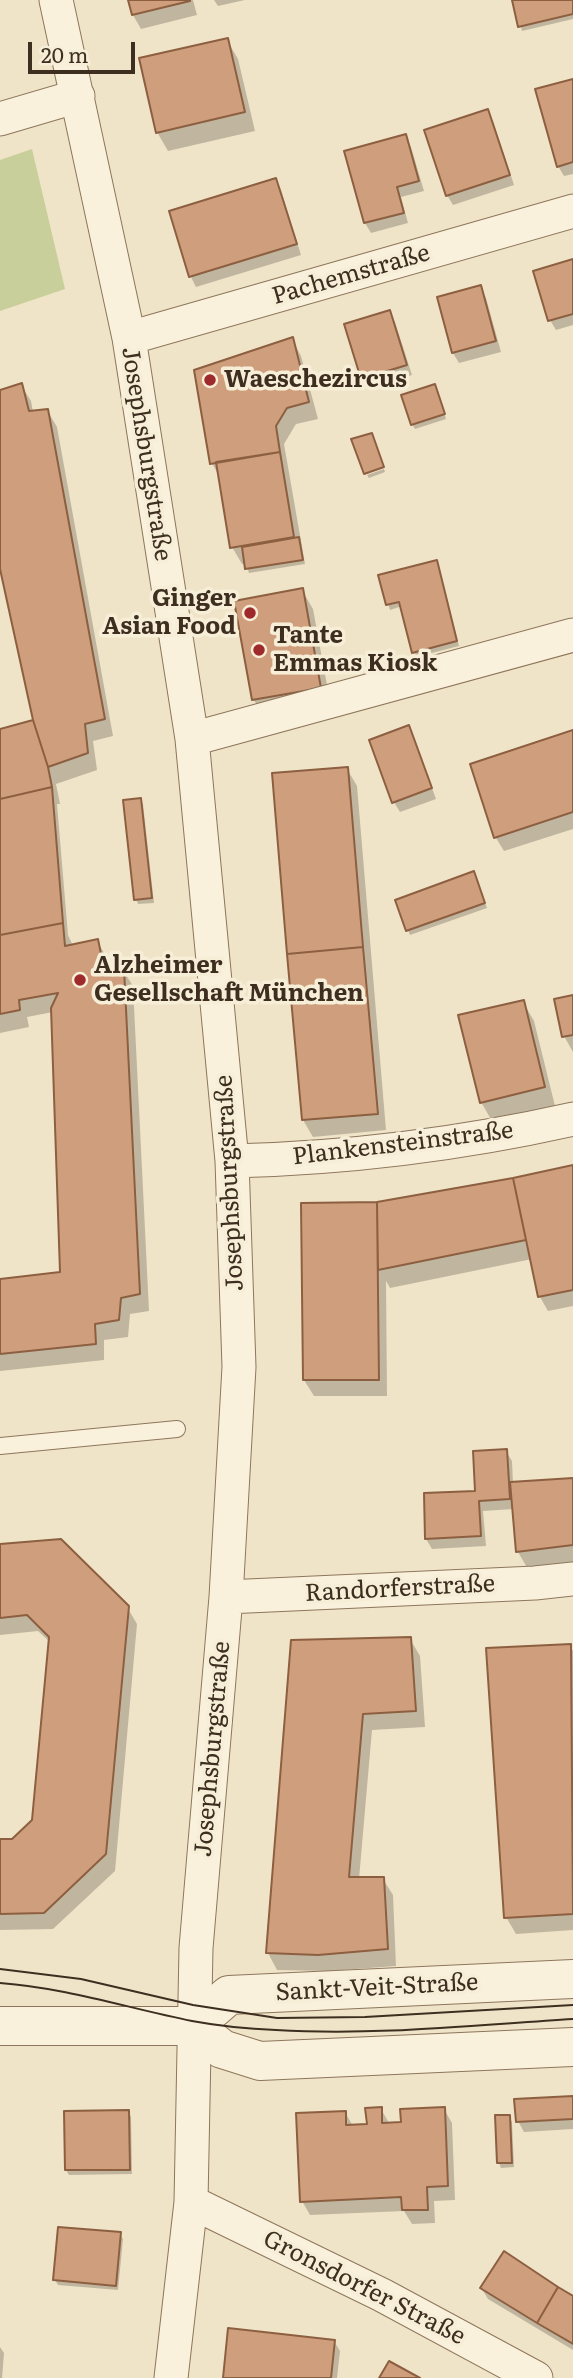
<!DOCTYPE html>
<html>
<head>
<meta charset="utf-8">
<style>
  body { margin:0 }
  #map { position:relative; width:573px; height:2378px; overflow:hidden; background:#f0e4c8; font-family:Literata,serif }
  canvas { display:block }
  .scale { position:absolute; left:28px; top:42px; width:107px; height:32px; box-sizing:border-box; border:4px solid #3d2e20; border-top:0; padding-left:9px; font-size:21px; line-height:24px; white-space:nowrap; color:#3d2e20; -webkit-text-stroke:5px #f7eed8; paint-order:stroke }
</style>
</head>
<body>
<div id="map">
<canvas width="573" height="2378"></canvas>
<div class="scale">20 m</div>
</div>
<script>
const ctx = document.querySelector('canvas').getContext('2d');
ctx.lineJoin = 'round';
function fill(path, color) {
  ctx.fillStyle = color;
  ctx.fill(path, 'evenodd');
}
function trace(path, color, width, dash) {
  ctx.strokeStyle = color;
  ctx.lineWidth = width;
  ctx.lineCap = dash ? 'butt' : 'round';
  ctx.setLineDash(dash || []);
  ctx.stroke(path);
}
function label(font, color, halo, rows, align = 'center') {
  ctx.font = font + ' Literata,serif';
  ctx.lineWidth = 7;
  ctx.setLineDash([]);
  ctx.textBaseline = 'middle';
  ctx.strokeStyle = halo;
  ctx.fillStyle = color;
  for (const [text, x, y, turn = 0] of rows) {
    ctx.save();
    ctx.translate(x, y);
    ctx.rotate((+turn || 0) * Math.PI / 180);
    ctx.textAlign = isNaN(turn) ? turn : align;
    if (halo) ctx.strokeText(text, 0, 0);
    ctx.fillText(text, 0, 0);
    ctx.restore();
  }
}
const green = new Path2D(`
  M32,149l33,140 -65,22v-151z`);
const shadow = new Path2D(`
  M130,0h63l4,15 -56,14 -8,-14z
  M214,0h31l-27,6z
  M514,0h59v19l-51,12z
  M227,40l11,19 17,72 -87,20 -11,-19z
  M573,80v94l-9,2 -6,-10z
  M487,111l6,10 21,64 -61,20 -6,-10z
  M405,137l6,10 13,44 -23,6 7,26 -37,10 -6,-10 -19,-70z
  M276,180l5,10 20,65 -105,32 -5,-10 -20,-65z
  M573,263v62l-17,5 -6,-10z
  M480,287l6,11 15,54 -42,11 -6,-10 -14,-54z
  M390,312l5,10 17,53 -43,14 -6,-10 -17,-54z
  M292,339l9,17 17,63 -22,5 -12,20 21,120 -56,9 -3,-10 -4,1 -10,-17 -12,-69 -8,-15z
  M21,385l10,16 2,11 14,-2 10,17 56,309 -20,5 4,29 -41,14 4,20h-3l11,131 5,11 24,-5 10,17 2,12h14l10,16 16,325 -19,3 -2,23 -24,3v20l-104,11v-91l61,-6 -8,-262 -26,5 2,10 -29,6v-302l35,-9 -35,-161v-169z
  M437,391l9,28 -31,10 -3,-5z
  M384,469l1,3 -16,6 -2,-3z
  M439,567l20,79 -43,11 -14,-51 -12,4 -10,-33z
  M302,590l11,19 18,98 -66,12 -11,-19 -18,-98z
  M408,728l6,10 22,61 -36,13 -6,-10z
  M573,732v97l-69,22 -8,-13 -24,-73z
  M347,769l10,17 29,344 -73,7 -10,-17 -29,-345z
  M140,800l3,4 11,99 -16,1 -2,-5z
  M476,878l11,30 -77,27 -13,-34z
  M573,997v55l-9,-16z
  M523,1002l11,19 21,85 -63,15 -11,-19z
  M573,1167v139l-25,5 -8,-14 -8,-38 -142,29 -4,-7 1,115h-73l-10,-16 73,-176z
  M506,1451l6,10 1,23 60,-4v85l-44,6 -11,-19 -4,-43 -31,2 3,35 -54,3 -6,-10 51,-47z
  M0,1546l127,61 10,17 -22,247 -62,58 -53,1v-89l13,-1 21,-19 17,-178 -13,-12 -38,4z
  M410,1639l10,17 5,71 -53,3 -13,149h24l10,16 3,71 -68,5 -51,-1 -9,-17 25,-311z
  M570,1646l3,5v279l-57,4 -10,-17z
  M573,2097v32l-49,3 -6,-11z
  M381,2109l8,14 13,1 42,-15 8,14 3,77 -21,1 1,22 -23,1 -8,-13 -94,4 -8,-14 43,-89 8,14h15z
  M128,2112l3,5 1,57 -63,1 -3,-5z
  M509,2117l3,5 2,45 -13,1 -2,-5z
  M120,2234l3,5 -5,51 -60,-5 -3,-5z
  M482,2289l91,8v53l-85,-51z
  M334,2341l6,10 -3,27h-112z
  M0,2347l4,6 -2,25h-2z`);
const building = new Path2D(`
  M128,0h62v1l-58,14z
  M512,0h61v14l-55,13z
  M228,38l17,74 -89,21 -17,-75z
  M573,79v83l-16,5 -22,-78z
  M488,109l22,66 -64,21 -22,-66z
  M406,134l13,47 -22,6 7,26 -40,10 -20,-72z
  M276,178l21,66 -108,33 -20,-66z
  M573,259v55l-25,7 -15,-50z
  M481,285l15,56 -44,12 -15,-56z
  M390,310l17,55 -46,14 -17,-55z
  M293,337l16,65 -22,6 -11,18 4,26 -70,12 -16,-94z
  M22,383l7,28 19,-2 57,310 -20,5 3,29 -40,14 -15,-47 -33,-151v-179z
  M435,384l10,30 -34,11 -10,-30z
  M372,433l12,34 -20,7 -13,-35z
  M280,452l14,85 -64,11 -14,-86z
  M299,537l4,23 -58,9 -3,-22z
  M437,560l20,81 -45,12 -13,-51 -13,3 -8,-30z
  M303,588l18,100 -69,12 -18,-99z
  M33,720l15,47 4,20 -52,12v-70z
  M409,725l23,63 -40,15 -23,-63z
  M573,730v82l-79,26 -24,-74z
  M348,767l15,180 -76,7 -15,-181z
  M52,787l11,136 -63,12v-136z
  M141,798l11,100 -18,2 -11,-100z
  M474,871l11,32 -79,28 -11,-31z
  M63,923l2,23 33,-7 6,30 20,-1 16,326 -19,4 -2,22 -24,4 1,20 -96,10v-75l60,-7 -9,-264 7,-15 -39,7 1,10 -20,4v-79z
  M363,947l15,167 -76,6 -15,-166z
  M573,995v40l-11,2 -8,-38z
  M524,1000l21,87 -65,16 -22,-88z
  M573,1165v125l-35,7 -25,-119z
  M513,1178l13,62 -148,30 -1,-68z
  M377,1202l2,178h-76l-2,-177z
  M507,1449l3,50 -31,2 2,35 -56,3 -1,-46 51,-2 -2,-40z
  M573,1478v67l-57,7 -6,-70z
  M61,1539l68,67 -23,248 -62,59 -44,1v-75h12l20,-19 17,-183 -22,-22 -27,3v-74z
  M411,1637l5,74 -53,3 -14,163h35l4,72 -70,6 -52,-2 25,-313z
  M571,1644l2,270 -69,4 -18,-270z
  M573,2096v23l-57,3 -2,-23z
  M382,2107v16l19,-1 -1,-13 45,-2 3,79 -21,1 1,23h-26l-1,-13 -101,5 -4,-89 50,-2v14l21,-1 -2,-16z
  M129,2110l1,60h-65l-1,-59z
  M495,2115h15l2,48h-15z
  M58,2227l63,5 -5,54 -63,-6z
  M504,2251l54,36 -21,36 -57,-35z
  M558,2287l15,9v48l-36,-21z
  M228,2328l107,12 -4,38h-108z
  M389,2361l31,17h-41z`);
const service = new Path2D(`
  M0,1446l177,-17`);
const minor = new Path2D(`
  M56,0l73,338 63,401 40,422 7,206 -13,230 -30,351 -5,254 -20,176
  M0,119l78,-23
  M129,338l444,-127
  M192,739l381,-104
  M232,1161c114,-3 230,-17 341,-42
  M226,1597l309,-14 38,-4
  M191,2202l191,93 154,83`);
const tertiary = new Path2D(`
  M0,2026h193l29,23 38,12 313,-14
  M193,2026l36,-31 344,-16`);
const tram = new Path2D(`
  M0,1969l81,10 112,26 84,13 88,-1 208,-12
  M0,1983c67,5 127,25 192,38 27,5 57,8 84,9 99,6 199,-5 297,-11`);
const markers = [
  [210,380,7,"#9e2a2b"],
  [250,613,7,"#9e2a2b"],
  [259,650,7,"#9e2a2b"],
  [80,980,7,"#9e2a2b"]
];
const streetNames = [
  ["Pachemstraße",351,275,-16],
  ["Josephsburgstraße",146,454,81],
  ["Plankensteinstraße",403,1144,-7],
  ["Josephsburgstraße",230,1183,-93],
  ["Randorferstraße",400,1589,-3],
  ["Josephsburgstraße",213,1749,-85],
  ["Sankt-Veit-Straße",377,1988,-3],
  ["Gronsdorfer Straße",364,2288,27]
];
const poiNames = [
  ["Waeschezircus",224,380],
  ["Ginger",236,599,"right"],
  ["Asian Food",236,627,"right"],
  ["Tante",273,636],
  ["Emmas Kiosk",273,664],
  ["Alzheimer",94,966],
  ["Gesellschaft München",94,994]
];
fill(green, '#c9cf9b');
fill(shadow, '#0003');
fill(building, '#cf9f7d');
trace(building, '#8d5f41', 2);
trace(service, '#8d765c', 18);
trace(minor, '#8d765c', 35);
trace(tertiary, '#8d765c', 40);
trace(service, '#faf1dc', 16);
trace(minor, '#faf1dc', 33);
trace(tertiary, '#faf1dc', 38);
trace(tram, '#3d2e20', 2);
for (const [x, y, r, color] of markers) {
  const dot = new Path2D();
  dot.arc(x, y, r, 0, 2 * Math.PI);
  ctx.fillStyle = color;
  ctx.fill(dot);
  trace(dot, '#f7eed8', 2.5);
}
label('24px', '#3d2e20', '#f7eed8', streetNames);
label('bold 24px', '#3d2e20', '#f7eed8', poiNames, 'left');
</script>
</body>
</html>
